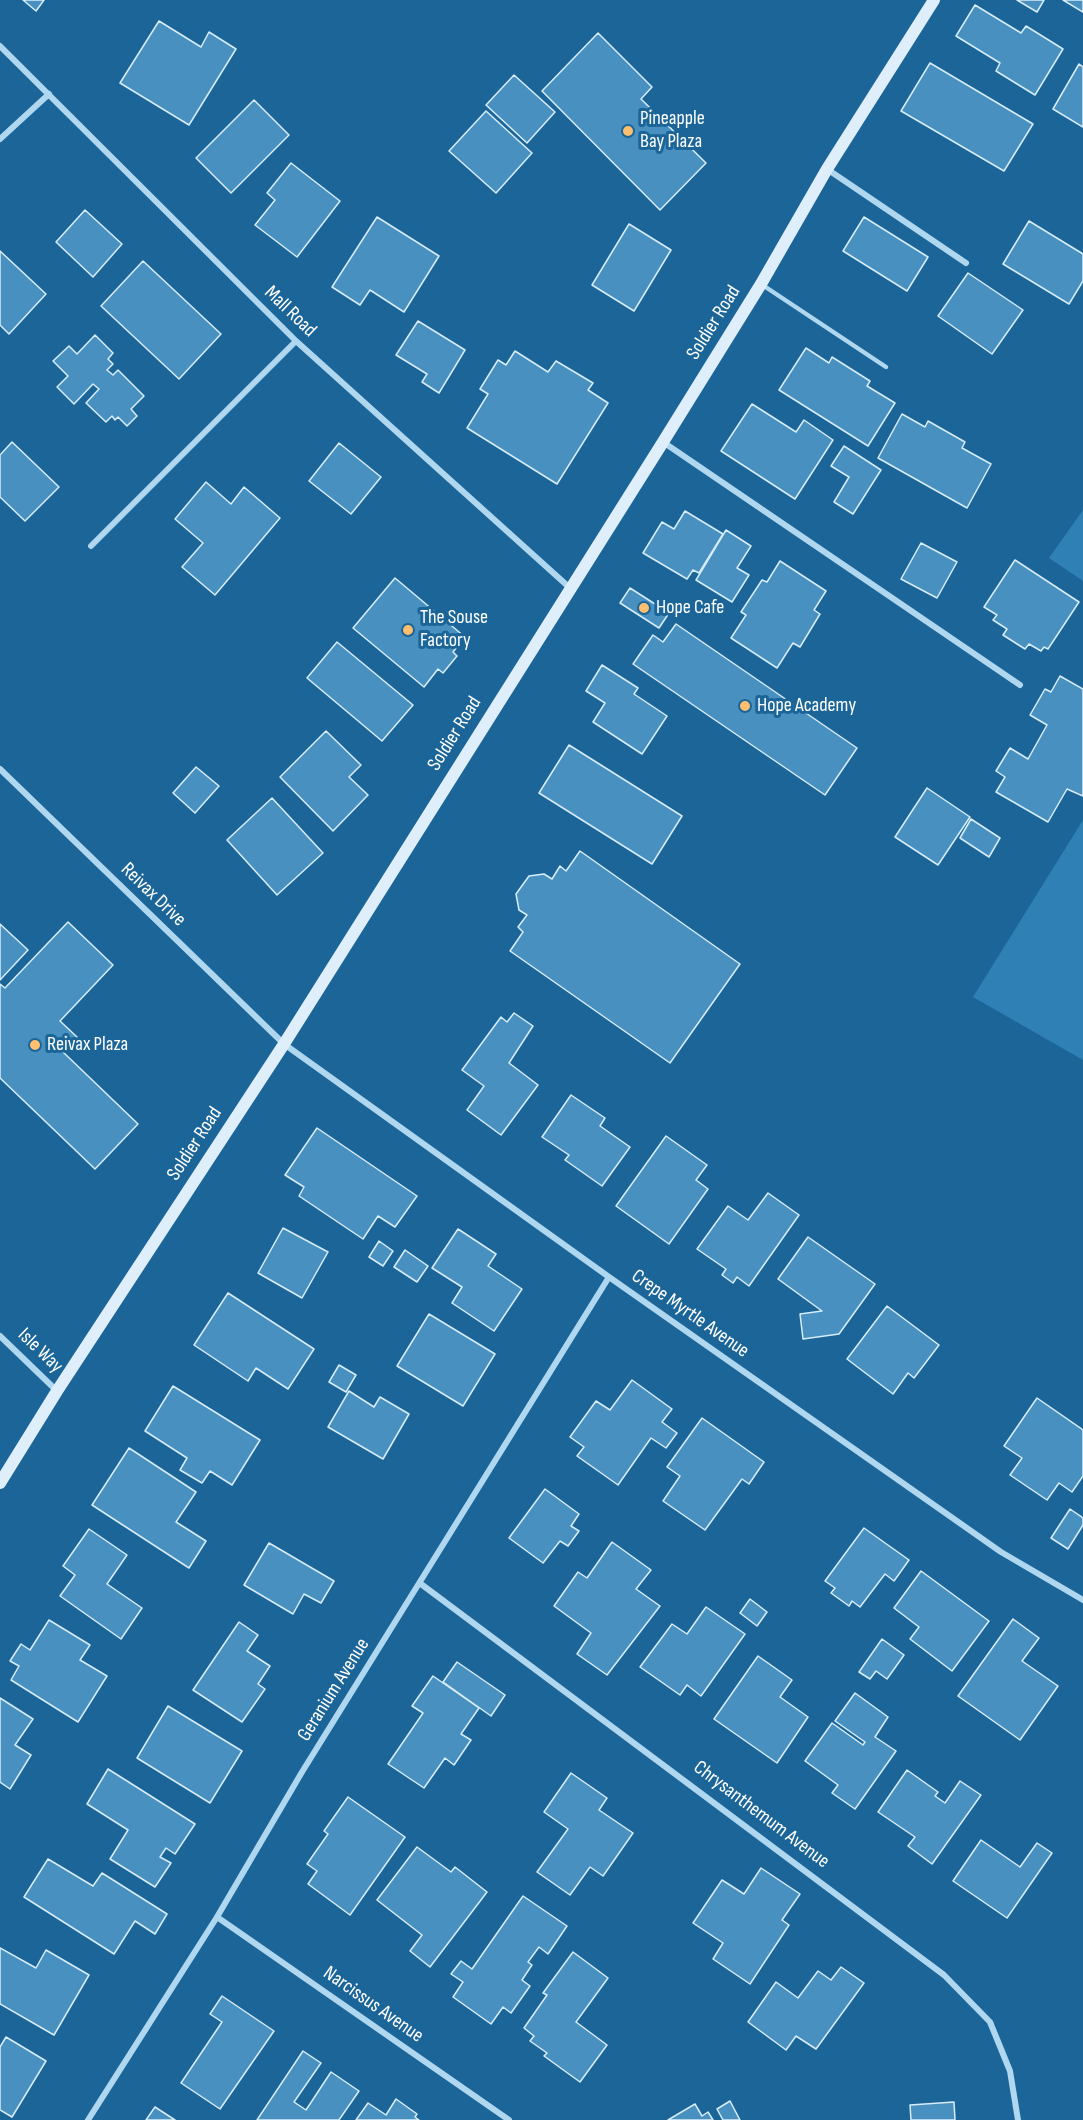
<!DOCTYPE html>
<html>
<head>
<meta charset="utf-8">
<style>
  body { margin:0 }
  canvas { display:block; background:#1b6598 }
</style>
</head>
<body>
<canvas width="1083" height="2120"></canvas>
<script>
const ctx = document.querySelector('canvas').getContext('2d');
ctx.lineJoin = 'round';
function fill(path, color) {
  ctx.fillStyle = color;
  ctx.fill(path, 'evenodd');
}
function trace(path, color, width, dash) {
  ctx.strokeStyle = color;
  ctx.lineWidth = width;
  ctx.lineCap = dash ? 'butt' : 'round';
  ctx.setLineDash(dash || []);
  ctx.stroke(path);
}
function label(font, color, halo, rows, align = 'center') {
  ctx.font = font + ' "Sofia Sans Condensed",sans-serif';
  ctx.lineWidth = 6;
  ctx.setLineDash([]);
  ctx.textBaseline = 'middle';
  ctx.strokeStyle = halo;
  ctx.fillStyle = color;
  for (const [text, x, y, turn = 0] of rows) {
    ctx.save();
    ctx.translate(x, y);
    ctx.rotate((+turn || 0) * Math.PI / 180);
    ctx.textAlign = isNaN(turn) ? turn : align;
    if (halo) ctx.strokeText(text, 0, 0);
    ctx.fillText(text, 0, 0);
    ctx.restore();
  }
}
const green = new Path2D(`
  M1083,510v71l-34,-23z
  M1083,820v240l-110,-63z`);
const building = new Path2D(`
  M23,0h21l-8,11z
  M1017,0h27l-7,12z
  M1063,0h20v12z
  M975,5l46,28 5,-7 37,23 -28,46 -39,-24 4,-8 -44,-27z
  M159,21l42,26 8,-15 27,17 -47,76 -69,-42z
  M598,33l54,54 -11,12 65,64 -46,47 -118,-119z
  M930,63l103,61 -29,47 -103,-60z
  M1079,64l4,3v60l-30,-18z
  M514,75l41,37 -28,31 -41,-38z
  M254,100l35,35 -58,58 -35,-35z
  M486,111l46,42 -36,40 -47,-42z
  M291,163l49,38 -43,56 -42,-32 20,-25 -8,-7z
  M85,210l37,34 -29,33 -37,-35z
  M377,217l62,39 -35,56 -34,-22 -10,15 -28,-18z
  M864,217l64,40 -21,34 -64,-40z
  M1029,221l54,33v27l-14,23 -66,-40z
  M629,224l42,26 -37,61 -42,-26z
  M0,251l46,43 -37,40 -9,-9z
  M143,261l78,73 -42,45 -78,-73z
  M968,273l55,37 -31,44 -54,-38z
  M418,321l47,29 -26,43 -17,-11 5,-8 -31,-19z
  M95,335l18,18 -5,6 5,5 -6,6 6,5 5,-5 26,26 -13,13 6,7 -10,10 -9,-9 -3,3 -3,-4 -6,6 -20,-19 13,-14 -6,-5 -19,20 -17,-17 11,-11 -15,-15 16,-15 8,8z
  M806,348l23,15 3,-6 38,24 -3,5 28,17 -27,43 -89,-56z
  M515,351l33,21 8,-11 37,22 -5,7 20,13 -51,81 -90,-56 21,-34 -8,-5 18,-29 8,5z
  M752,404l44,28 8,-12 29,20 -38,59 -74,-48z
  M902,414l23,13 3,-6 37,21 -3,6 29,16 -24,44 -89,-50z
  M12,442l47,45 -34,34 -25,-24v-42z
  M339,443l42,34 -30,37 -42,-33z
  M844,446l37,24 -28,44 -19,-12 15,-25 -18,-11z
  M206,482l25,22 13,-17 36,31 -65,77 -33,-28 21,-24 -28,-24z
  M685,511l38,23 -24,39 -6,-3 -6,9 -44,-26 19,-31 12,7z
  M726,530l25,16 -14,22 12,7 -17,27 -36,-22z
  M921,543l36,19 -20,36 -36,-19z
  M1015,560l64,42 -31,47 -4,-2 -3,4 -12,-7 -4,5 -22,-14 4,-6 -14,-9 4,-5 -13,-8z
  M780,561l46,30 -12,19 6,4 -20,33 -7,-4 -16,25 -46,-30 15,-23 -5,-3 21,-32 5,2z
  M395,578l70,59 -12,15 4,4 -14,17 -5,-4 -14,18 -71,-59z
  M630,588l39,25 -10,15 -39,-25z
  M676,624l181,124 -32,47 -192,-131 20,-29 10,7z
  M337,642l76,63 -31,36 -75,-63z
  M602,665l36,23 -4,6 33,22 -25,38 -49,-32 12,-19 -19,-12z
  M1060,676l23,13v107l-16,-7 -19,33 -52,-30 9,-15 -9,-6 14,-23 18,11 19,-34 -17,-10 15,-26 6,3z
  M326,731l35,34 -12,12 19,18 -35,36 -53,-54z
  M569,745l113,71 -30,48 -113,-71z
  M196,767l23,19 -24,27 -22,-20z
  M927,788l43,29 -32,48 -43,-28z
  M272,798l51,55 -46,42 -50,-55z
  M971,819l29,19 -11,19 -29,-19z
  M580,851l160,113 -70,99 -160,-112 13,-19 -5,-5 9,-12 -8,-5 -3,-16 13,-18 15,-2 8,5 8,-13 6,5z
  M68,922l45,43 -53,56 17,16 -14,15 75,72 -43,45 -95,-91v-94l5,4z
  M0,924l28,26 -28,30z
  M514,1013l19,13 -24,37 29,22 -37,50 -34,-25 17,-24 -22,-16 39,-53 6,5z
  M571,1095l34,23 -5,8 30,21 -28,39 -37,-26 4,-5 -27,-18z
  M317,1128l100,68 -22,31 -17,-11 -15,23 -64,-43 5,-9 -19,-12z
  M666,1136l41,29 -11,15 12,9 -39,55 -53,-38z
  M768,1193l31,22 -50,71 -12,-9 -4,6 -11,-8 4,-6 -29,-20 31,-43 20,14z
  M283,1228l45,24 -26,46 -44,-25z
  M458,1229l38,25 -8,12 34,23 -28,42 -42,-28 10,-16 -30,-19z
  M808,1237l67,47 -36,50 -36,5 -3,-25 22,-3 -44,-32z
  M379,1241l14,10 -10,15 -14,-9z
  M405,1250l23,16 -11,16 -23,-15z
  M228,1293l86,56 -26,40 -32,-21 -8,13 -54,-36z
  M887,1306l52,39 -25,33 -6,-5 -15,21 -46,-35z
  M429,1314l66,40 -32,52 -66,-40z
  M339,1365l17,10 -10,17 -17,-10z
  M632,1380l40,29 -10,13 15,11 -11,15 -15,-10 -33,47 -41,-29 7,-9 -14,-10 26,-36 14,9z
  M173,1386l87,54 -28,45 -22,-14 -8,12 -22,-13 7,-12 -42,-27z
  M349,1391l25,16 6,-10 29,17 -26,45 -55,-32z
  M1037,1398l46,32v46l-11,16 -13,-9 -12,17 -37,-25 12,-17 -18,-12z
  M702,1418l62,44 -15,22 -7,-5 -37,51 -42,-29 17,-25 -13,-9z
  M129,1448l67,44 -20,30 30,19 -17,27 -97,-63z
  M545,1489l34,25 -8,12 8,5 -11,15 -8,-5 -17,22 -34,-25z
  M1070,1509l13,9v7l-15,24 -17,-11z
  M864,1528l45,32 -15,21 -9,-7 -25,33 -8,-6 -3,5 -18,-13 4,-5 -10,-7z
  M89,1529l38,26 -20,29 35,24 -21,31 -61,-43 15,-21 -12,-9z
  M612,1542l39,28 -15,19 24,17 -53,69 -30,-21 14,-21 -37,-27 24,-34 9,6z
  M269,1543l65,38 -13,22 -17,-9 -11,20 -49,-29z
  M921,1571l68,50 -37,50 -42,-32 9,-12 -25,-19z
  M750,1599l17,13 -10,14 -17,-13z
  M706,1607l39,27 -44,62 -14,-11 -7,10 -40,-28 32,-43 15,10z
  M1013,1619l26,19 -17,23 36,25 -38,54 -62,-44z
  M49,1620l41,25 -10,15 27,16 -29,46 -67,-42 8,-14 -9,-5 11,-17 9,6z
  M239,1622l19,13 -11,16 23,15 -12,18 7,5 -23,33 -49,-32z
  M882,1639l22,16 -17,24 -11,-8 -6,8 -11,-7z
  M758,1656l34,24 -12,17 28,20 -31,46 -63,-44z
  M457,1662l48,33 -14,21 -48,-34z
  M433,1676l46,32 -18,26 10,6 -17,25 -9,-7 -21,30 -36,-24 35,-51 -11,-7z
  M855,1693l33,24 -13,20 21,14 -41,58 -23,-16 6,-8 -33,-24 27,-38 31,22 2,-3 -30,-21z
  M0,1698l33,21 -18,26 16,10 -21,34 -10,-7z
  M168,1706l74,45 -32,52 -73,-45z
  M108,1769l87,55 -20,30 -9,-6 -6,9 11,6 -16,24 -45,-28 18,-29 -41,-26z
  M907,1770l31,22 -3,4 10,7 15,-22 21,14 -49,69 -24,-18 7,-9 -37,-25z
  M571,1773l36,25 -8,12 34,23 -30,43 -13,-9 -20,28 -33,-23 31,-43 -24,-17z
  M348,1797l57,40 -55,78 -42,-31 9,-13 -10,-7 21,-30 -4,-3z
  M981,1840l39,27 17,-24 15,10 -45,65 -54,-37z
  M417,1847l34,25 4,-5 32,25 -57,75 -20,-16 12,-16 -45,-35z
  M48,1859l45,27 9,-13 65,41 -12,20 -20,-13 -21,33 -90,-57z
  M761,1868l39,26 -18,26 7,5 -39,59 -37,-25 10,-16 -30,-20 29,-43 22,14z
  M523,1896l44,30 -19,28 -9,-7 -11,15 4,3 -10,15 8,6 -19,27 -8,-6 -12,17 -38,-27 10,-15 -12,-8 10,-13 11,8z
  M0,1948l36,20 10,-18 43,25 -35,60 -54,-31z
  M573,1952l35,26 -32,44 31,23 -27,37 -36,-26 3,-3 -17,-12 4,-5 -10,-8 23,-33 -4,-2z
  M841,1967l23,16 -48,66 -20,-13 -10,14 -38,-28 28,-40 22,16 20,-27 13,9z
  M222,1996l52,35 -54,78 -39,-26 41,-61 -12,-8z
  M6,2037l40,24 -34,56 -12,-7v-63z
  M303,2051l18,12 -27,39 12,8 25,-38 28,19 -20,29h-82z
  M396,2099l21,15 -2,3 4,3h-63l12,-17 18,12z
  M730,2101l10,19h-17l-6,-11z
  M954,2102l1,18h-44l-1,-15z
  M695,2104l7,12 6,-4 5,8h-45z
  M155,2107l20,13h-29z`);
const lane = new Path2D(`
  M761,284l125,83`);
const street = new Path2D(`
  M0,46l296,295 274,247
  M0,139l49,-45
  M827,169l139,94
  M663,442l357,243
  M91,546l205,-205
  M0,769l284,275 325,233 392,275 82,48
  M0,1336l57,55
  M421,1584l523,391 46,47 20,49 8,49
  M217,1917l292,203
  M88,2120l129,-203 85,-145 307,-495`);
const secondary = new Path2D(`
  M0,1483l57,-92 227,-347 379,-602 98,-158 66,-115 107,-169`);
const markers = [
  [628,131,6,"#ffbf6f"],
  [644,608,6,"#ffbf6f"],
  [408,630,6,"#ffbf6f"],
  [745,706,6,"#ffbf6f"],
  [35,1045,6,"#ffbf6f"]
];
const poiNames = [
  ["Pineapple",640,119],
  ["Bay Plaza",640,142],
  ["Hope Cafe",656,608],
  ["The Souse",420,618],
  ["Factory",420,641],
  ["Hope Academy",757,706],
  ["Reivax Plaza",47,1045]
];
const streetNames = [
  ["Mall Road",290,312,44],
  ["Soldier Road",714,323,-58],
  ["Soldier Road",455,734,-58],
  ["Reivax Drive",153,895,44],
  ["Soldier Road",195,1144,-57],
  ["Crepe Myrtle Avenue",690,1314,35],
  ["Isle Way",40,1351,44],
  ["Geranium Avenue",334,1690,-58],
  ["Chrysanthemum Avenue",761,1815,37],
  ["Narcissus Avenue",373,2005,35]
];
fill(green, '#2f80b5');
fill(building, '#4890c0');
trace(building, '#d7edfb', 1.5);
trace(lane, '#b0d7f0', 4.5);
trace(street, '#b0d7f0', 6);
trace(secondary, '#deeffb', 12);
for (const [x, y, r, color] of markers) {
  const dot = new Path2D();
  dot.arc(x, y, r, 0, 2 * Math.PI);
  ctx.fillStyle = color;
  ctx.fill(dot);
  trace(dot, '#1b6598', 2);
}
label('20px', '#fff', '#1b6598', poiNames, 'left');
label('20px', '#fff', '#1b6598', streetNames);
</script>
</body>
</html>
